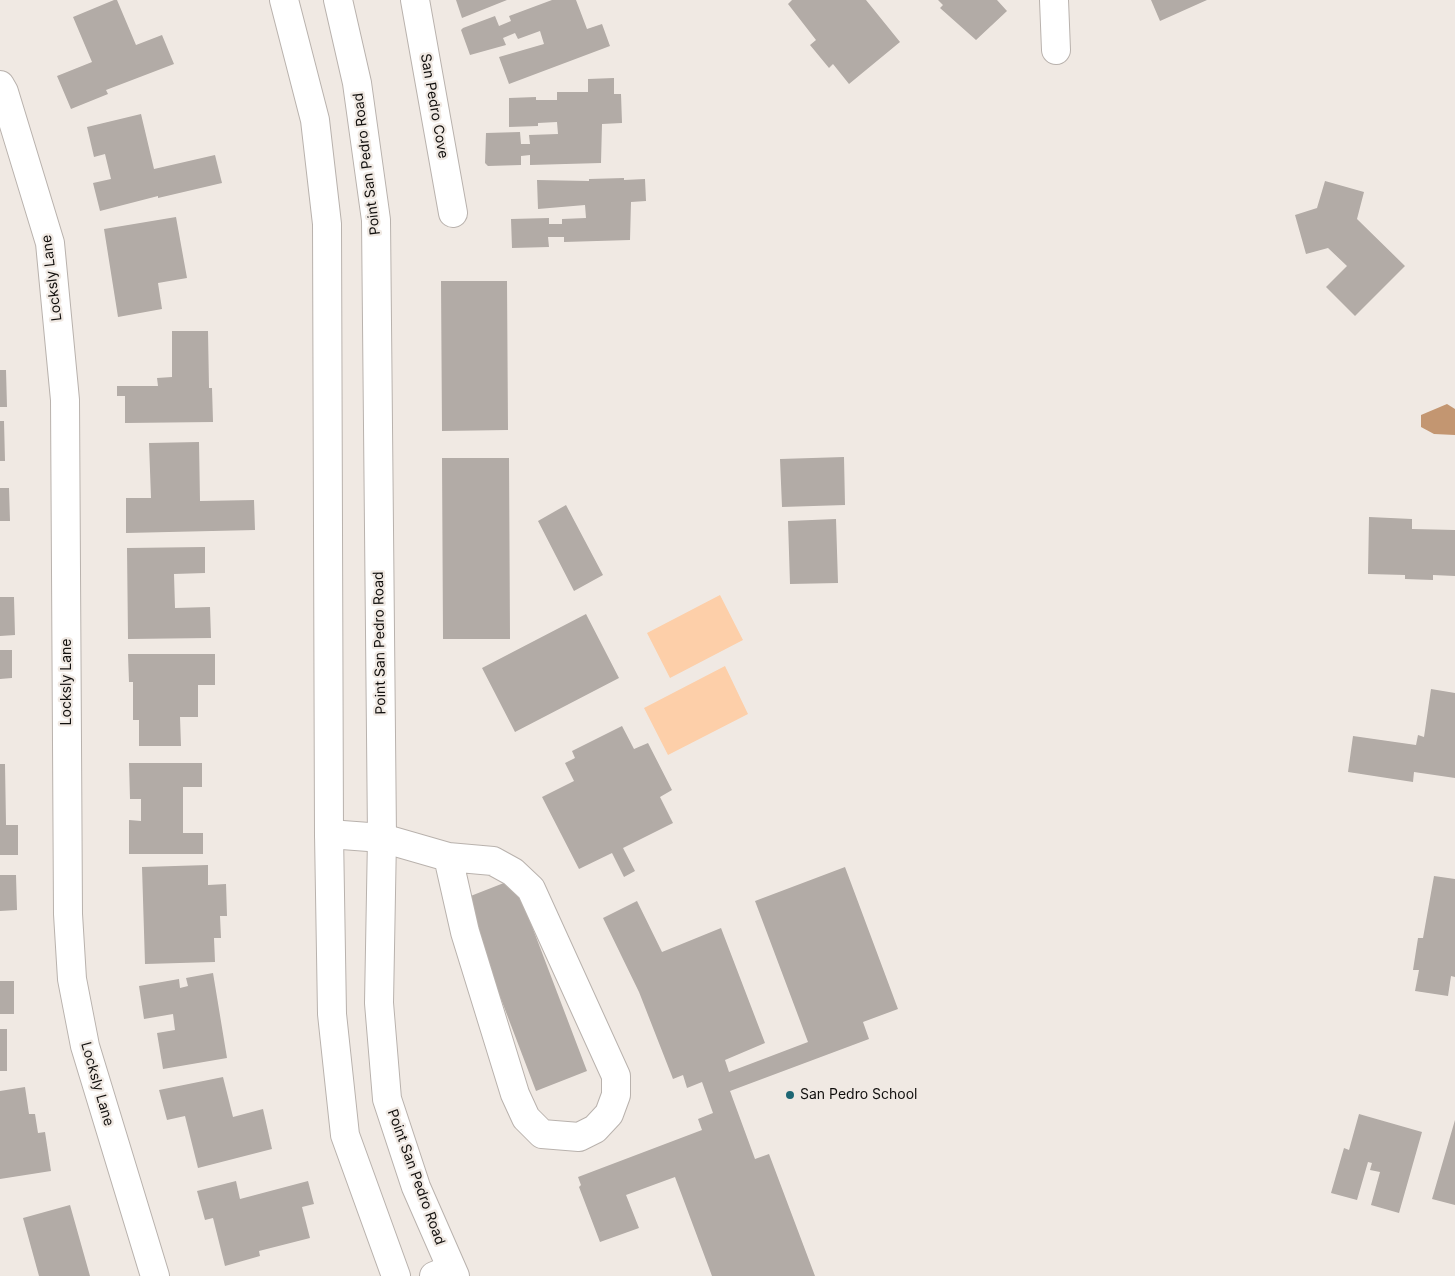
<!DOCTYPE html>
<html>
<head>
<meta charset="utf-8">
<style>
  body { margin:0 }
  canvas { display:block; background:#f0e9e3 }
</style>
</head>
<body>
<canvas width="1455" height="1276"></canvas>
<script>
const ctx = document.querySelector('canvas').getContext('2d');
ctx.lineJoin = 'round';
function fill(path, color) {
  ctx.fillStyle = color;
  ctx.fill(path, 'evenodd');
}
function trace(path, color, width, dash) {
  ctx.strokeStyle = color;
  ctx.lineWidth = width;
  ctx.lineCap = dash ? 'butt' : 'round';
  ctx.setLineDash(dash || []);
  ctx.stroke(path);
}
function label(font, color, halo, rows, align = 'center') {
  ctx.font = font + ' Inter,sans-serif';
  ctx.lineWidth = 4.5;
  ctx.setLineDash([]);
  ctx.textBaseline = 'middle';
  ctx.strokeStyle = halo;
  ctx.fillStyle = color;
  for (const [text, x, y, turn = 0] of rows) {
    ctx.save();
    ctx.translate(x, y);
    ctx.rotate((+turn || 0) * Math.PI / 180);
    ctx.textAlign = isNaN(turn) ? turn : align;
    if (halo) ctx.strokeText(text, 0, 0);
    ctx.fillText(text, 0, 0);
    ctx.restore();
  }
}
const green = new Path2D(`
  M720,595l23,45 -73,38 -23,-45z
  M725,666l23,48 -80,41 -24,-47z`);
const water = new Path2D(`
  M1447,404l8,5v26l-21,-1 -13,-7v-12z`);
const building = new Path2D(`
  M114,0h3l19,45 26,-10 12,29 -68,26 2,4 -37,15 -14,-33 35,-14 -19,-45z
  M456,0h51l-45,18z
  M552,0h24l11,29 15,-5 8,22 -101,38 -10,-27 45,-13 -4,-13 -22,8 -3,-6 -12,5 3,7 -36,10 -9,-25 2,-2 32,-12 4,10 12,-5 -2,-5z
  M792,0h74l34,42 -51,42 -16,-20 -4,4 -19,-23 6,-5 -28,-36z
  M938,0h59l10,11 -31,29 -36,-32 3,-3z
  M1151,0h56l-47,21z
  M614,78v16h7l1,29 -20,1 -1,39 -71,2v-10l-9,1v9l-33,1 -3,-3 1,-30 34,-1 1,12h9l-1,-9 29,-1 -1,-12 -19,1v3l-29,1v-29l27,-1v3h21v-8h31v-13z
  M141,114l13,55 61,-14 7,28 -64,15v-2l-58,15 -7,-28 18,-4 -6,-25 -11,3 -7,-30z
  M624,178v2l21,-1 1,22 -15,1 -1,38 -66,2v-5h-16l1,10 -37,1 -1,-29 38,-1v6h13v-5l24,-1 -1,-13 -47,4 -1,-29 52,1v-2z
  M1325,181l39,11 -7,27 48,47 -50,50 -29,-29 21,-21 -19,-18 -22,6 -11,-39 22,-7z
  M176,217l11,61 -29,5 4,26 -44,8 -14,-88z
  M441,281h66l1,149 -66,1z
  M172,331h36l1,57h3l1,34 -88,1v-27h-8v-10h41l-1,-8 15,-1z
  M0,370h6l1,37h-7z
  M0,421h4l1,40h-5z
  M199,442l1,59 54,-1 1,30 -129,3v-35h25l-2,-55z
  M844,457l1,48 -63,2 -2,-48z
  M442,458h67l1,181h-67z
  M0,488h9l1,33h-10z
  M566,505l37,70 -29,16 -36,-70z
  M1369,517l43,2v10l43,1v46l-22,-1v5l-28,-1v-4l-37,-1z
  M836,519l2,64 -48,1 -2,-63z
  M205,547v26l-31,1 1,34 35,-1 1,31 -83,1 -1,-91z
  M0,597h14l1,38 -15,1z
  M586,614l33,64 -104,54 -33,-64z
  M0,650h12v28l-12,1z
  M128,654h87v31h-17v32h-18l1,29h-42v-26h-6v-38h-4z
  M1431,689l24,4v85l-41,-6 -1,10 -65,-10 5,-36 63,9 2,-10 6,2z
  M622,726l12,23 14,-6 24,47 -12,7 13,26 -50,25 12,23 -11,6 -12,-24 -33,16 -37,-72 32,-16 -9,-18 10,-5 -3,-7z
  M129,763h73v24h-19v46h20v21h-74v-34l12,1v-22h-11z
  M0,764h5l1,61h12v30h-18z
  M208,865v20l18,-1 1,32h-7l1,22h-7l1,24 -70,2 -3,-97z
  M845,867l53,142 -35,13 6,17 -139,52 25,68 14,-5 46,122h-103l-37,-99 -49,18 13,33 -39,14 -21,-55 2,-2 -3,-8 124,-47 -4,-11 15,-6 -11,-31 -15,6 -4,-13 -10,4 -34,-87 -36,-74 34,-17 25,51 59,-24 44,115 -40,17 4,12 79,-30 -53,-141z
  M0,875h16l1,35 -17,1z
  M1434,876l21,3v98l-4,-1 -3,20 -33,-5 4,-21h-6l5,-32h5z
  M514,879l73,192 -51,20 -73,-192z
  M213,973l14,85 -64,11 -6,-36 18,-3 -2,-16 -29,5 -5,-33 40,-7 1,9 8,-2 -2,-8z
  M0,981h14v33h-14z
  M0,1029h7v42h-7z
  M223,1077l10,40 30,-8 9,40 -74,19 -13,-52 -18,4 -8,-30z
  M25,1087l4,27h6l3,19 7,-1 6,39 -51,8v-88z
  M1359,1114l63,18 -23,81 -28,-8 9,-33 -10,-2 2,-7 -4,-1 -11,38 -26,-7 13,-45 5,2z
  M1455,1120v85l-23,-6z
  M236,1181l4,18 68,-18 6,23 -12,3 8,31 -51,13 1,5 -35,10 -12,-48 -8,2 -8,-29z
  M70,1205l20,71h-51l-16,-58z`);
const minor = new Path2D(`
  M415,0l38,213
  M1054,0l2,50
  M0,85l4,7 46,151 15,157 3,514 4,65 13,67 70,230
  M329,834l53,4 66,19 45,4 20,11 18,17 85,187v19l-7,19 -14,15 -16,8 -37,-3 -16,-16 -11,-24 -50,-162 -17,-75
  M434,1276l17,-7`);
const major = new Path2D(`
  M284,0l31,120 12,104 2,610 3,180 13,121 51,141
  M338,0l19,83 19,137 6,618 -3,165 8,96 29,88 39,89`);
const markers = [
  [790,1095,5,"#1e6774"]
];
const streetNames = [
  ["San Pedro Cove",434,106,80],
  ["Point San Pedro Road",367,164,-97],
  ["Locksly Lane",52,278,-97],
  ["Point San Pedro Road",380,643,-91],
  ["Locksly Lane",67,682,-90],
  ["Locksly Lane",97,1084,74],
  ["Point San Pedro Road",416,1177,70]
];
const poiNames = [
  ["San Pedro School",800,1095]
];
fill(green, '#fdcfa9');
fill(water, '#c39671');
fill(building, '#b2aba6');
trace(minor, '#b9b2ad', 30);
trace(major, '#b9b2ad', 30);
trace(minor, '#fff', 28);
trace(major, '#fff', 28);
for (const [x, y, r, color] of markers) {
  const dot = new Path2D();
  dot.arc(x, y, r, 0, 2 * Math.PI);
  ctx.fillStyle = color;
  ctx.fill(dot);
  trace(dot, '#f0e9e3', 2);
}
label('14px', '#12100e', '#f0e9e3', streetNames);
label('14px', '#12100e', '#f0e9e3', poiNames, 'left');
</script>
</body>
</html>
